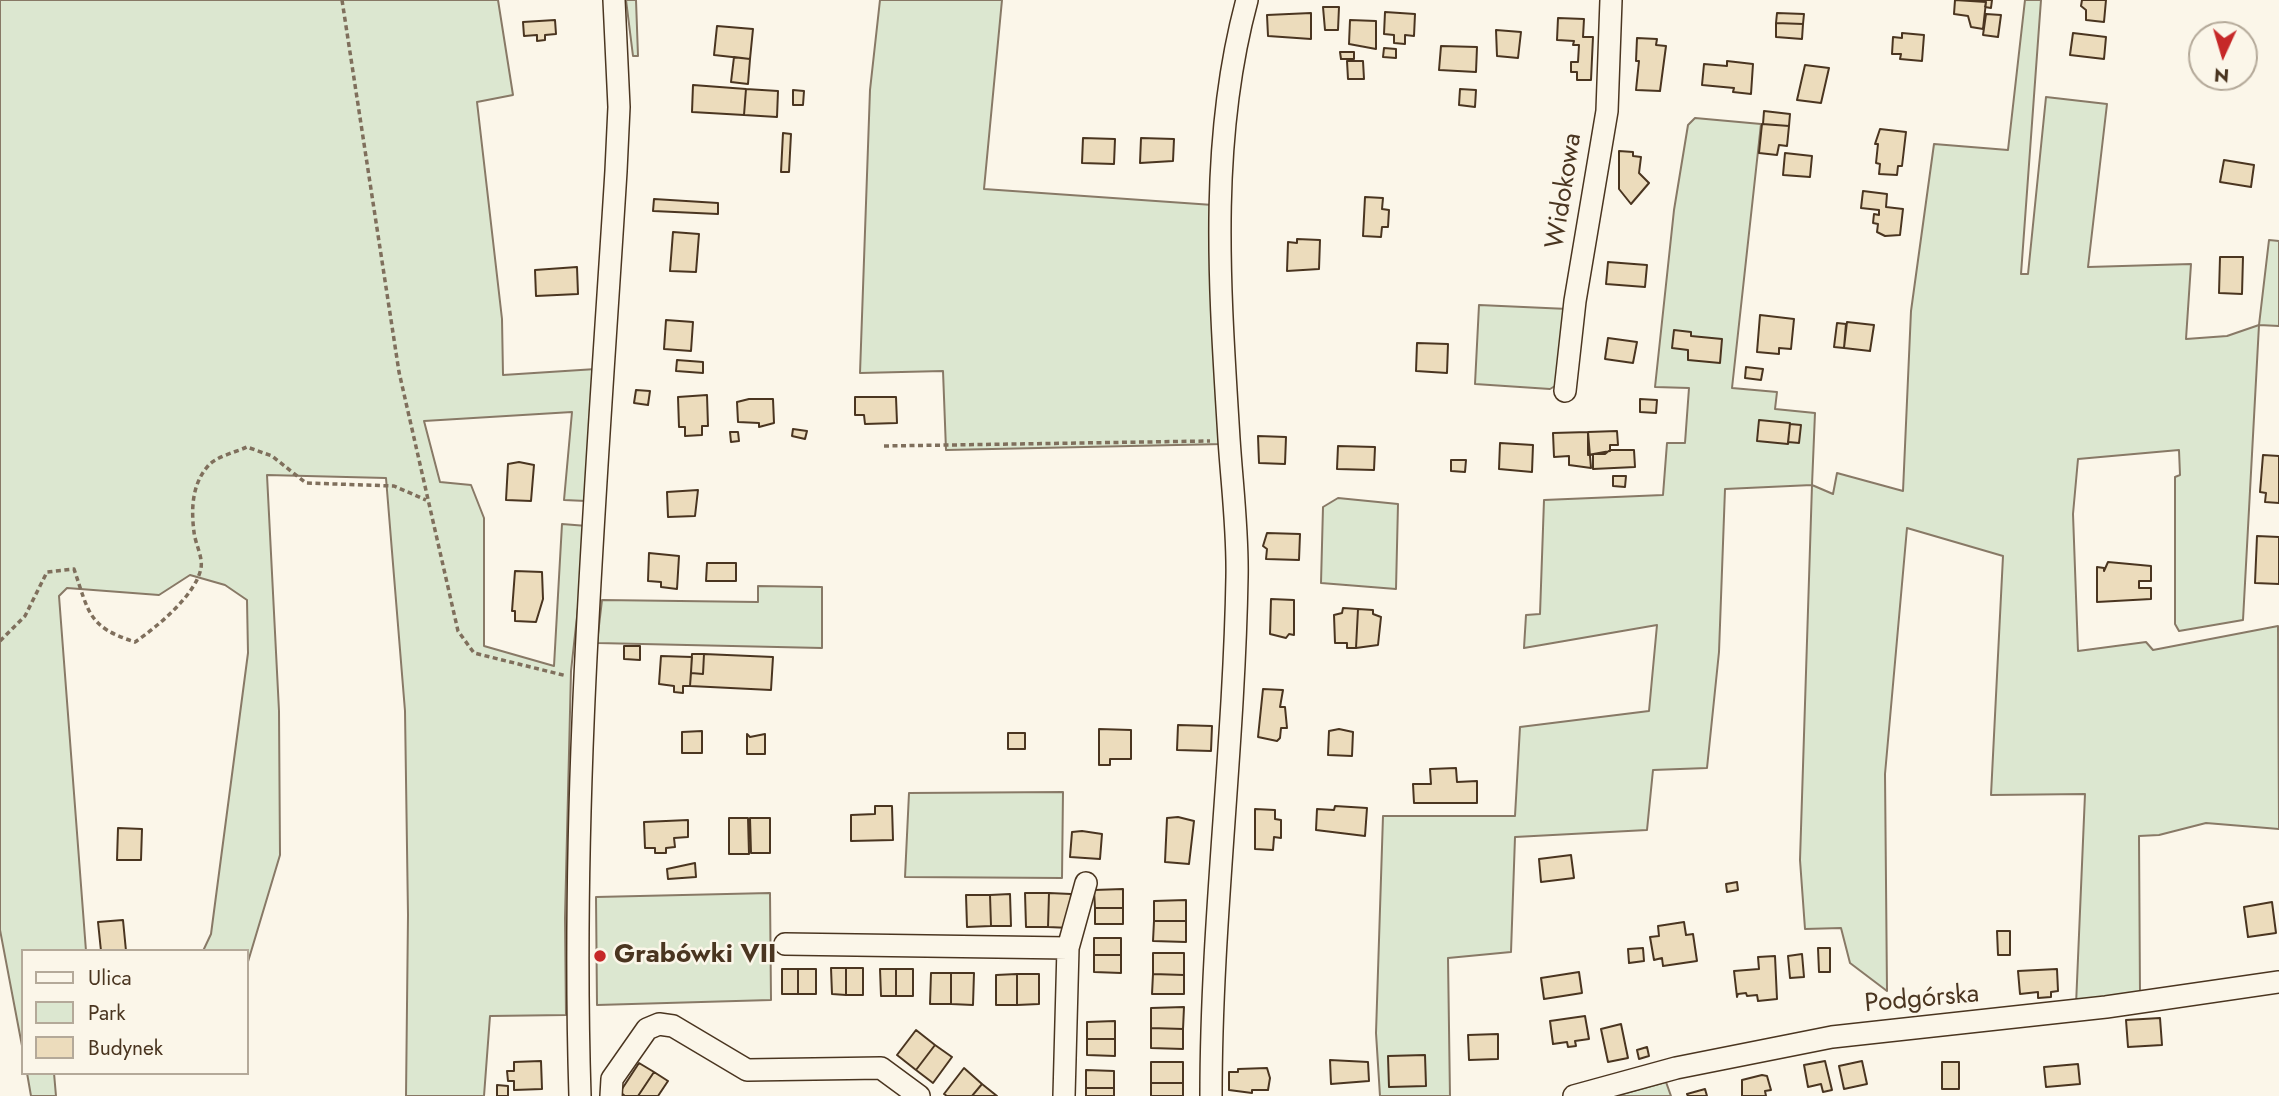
<!DOCTYPE html>
<html>
<head>
<meta charset="utf-8">
<style>
  body { margin:0 }
  #map { position:relative; width:2279px; height:1096px; overflow:hidden; background:#fbf6e9; font-family:Jost,sans-serif }
  canvas { display:block }
  .legend { position:absolute; left:21px; top:949px; width:228px; height:126px; box-sizing:border-box; background:#fbf6e9; border:2px solid #b4a999; margin:0; padding:9px 12px; list-style:none; font-size:21px; color:#4a3520 }
  .legend li { display:flex; align-items:center; gap:14px; height:35px }
  .legend b { width:35px; border:2px solid #b4a999 }
  .north { position:absolute; left:2188px; top:21px; width:70px; height:70px; box-sizing:border-box; background:#fbf6e9; border:2px solid #b4a999; border-radius:50%; rotate:184deg; font-size:19px; font-weight:700; line-height:28px; text-align:center; color:#4a3520 }
  .north::after { content:''; display:block; margin:auto; width:24px; height:32px; background:#c62828; clip-path:polygon(50% 0,100% 100%,50% 72%,0 100%) }
</style>
</head>
<body>
<div id="map">
<canvas width="2279" height="1096"></canvas>
<ul class="legend">
<li><b style="height:9px;background:#fbf6e9"></b>Ulica</li>
<li><b style="height:19px;background:#dce7d0"></b>Park</li>
<li><b style="height:19px;background:#ecdcbc"></b>Budynek</li>
</ul>
<div class="north">N</div>
</div>
<script>
const ctx = document.querySelector('canvas').getContext('2d');
ctx.lineJoin = 'round';
function fill(path, color) {
  ctx.fillStyle = color;
  ctx.fill(path, 'evenodd');
}
function trace(path, color, width, dash) {
  ctx.strokeStyle = color;
  ctx.lineWidth = width;
  ctx.lineCap = dash ? 'butt' : 'round';
  ctx.setLineDash(dash || []);
  ctx.stroke(path);
}
function label(font, color, halo, rows, align = 'center') {
  ctx.font = font + ' Jost,sans-serif';
  ctx.lineWidth = 5;
  ctx.setLineDash([]);
  ctx.textBaseline = 'middle';
  ctx.strokeStyle = halo;
  ctx.fillStyle = color;
  for (const [text, x, y, turn = 0] of rows) {
    ctx.save();
    ctx.translate(x, y);
    ctx.rotate((+turn || 0) * Math.PI / 180);
    ctx.textAlign = isNaN(turn) ? turn : align;
    if (halo) ctx.strokeText(text, 0, 0);
    ctx.fillText(text, 0, 0);
    ctx.restore();
  }
}
const green = new Path2D(`
  M0,0h498l15,95 -36,7 25,217 1,56 93,-6 -10,132 -22,-1 8,-88 -148,9 16,61 31,3 13,33v128l70,20 8,-142 25,2 -16,145 -6,247 1,97 -76,1 -6,80h-78l2,-181 -3,-204 -19,-233 -119,-3 12,236 1,144 -33,110v-14h-44l8,-17 37,-281 -1,-53 -22,-15 -35,-10 -31,20 -92,-7 -8,8 27,355h-63v100l-23,-121z
  M626,0h10l2,56h-5z
  M880,0h122l-18,189 229,16 10,239 -277,6 -3,-79 -83,2 10,-283z
  M2025,0h16l-20,274h7l18,-177 61,7 -19,163 103,-3 -5,75 41,-3 32,-11 10,-85 10,1v85l-20,-1 -16,295 -64,11 -4,-7v-147l5,-2 -1,-25 -101,9 -5,55 5,137 68,-9 7,8 125,-24 1,203 -73,-6 -47,12 -20,1 1,158 -64,11 9,-211 -94,1 12,-239 -96,-28 -22,246 2,217 -37,-28 -9,-35 -36,1 -5,-69 12,-375 -87,4 -6,163 -12,116 -54,2 -6,60 -132,7 -4,115 -63,6 2,138h-70l-4,-63 7,-217h132l5,-89 129,-16 8,-86 -133,23 2,-33 14,-1 4,-114 119,-5 4,-52h18l4,-55 -34,-1 19,-177 14,-85 7,-7 66,6 -29,264 45,4 -2,17 40,4 -3,72 21,9 4,-21 66,18 8,-180 23,-167 74,6z
  M1479,305l89,4 -8,74 -10,6 -75,-5z
  M1338,498l60,6 -2,85 -75,-6 2,-76z
  M758,586l64,1v61l-225,-5 5,-43 156,2z
  M1063,792l-1,86 -157,-1 4,-84z
  M770,893l1,107 -174,5 -1,-108z
  M27,1073h27l2,23h-25z
  M1666,1082l5,14h-56z`);
const building = new Path2D(`
  M1955,0l31,2 -3,27 -12,-2 -3,-11 -14,-2z
  M1972,0h20l-1,8 -6,-1 1,-5z
  M2082,0h24l-2,22 -18,-2v-10l-5,-4z
  M1323,7h16l-1,23h-13z
  M1385,12l30,2 -1,22 -9,-1v9l-11,-1v-8l-10,-1z
  M1311,13v26l-43,-3 -1,-21z
  M1777,13l27,1 -1,10 -27,-1z
  M1986,14l15,1 -3,22 -15,-2z
  M1558,18l26,1 -1,18h10l-2,43h-14v-8h-6v-10h7l1,-17h-6l1,-4 -17,-1z
  M555,20l1,14 -11,1v5l-8,1v-6l-13,1 -1,-14z
  M1350,20l26,1v28l-27,-5z
  M1776,23l27,1 -1,15 -26,-2z
  M717,26l36,3 -3,30 -36,-4z
  M1496,30l25,2 -3,26 -21,-2z
  M1902,33l22,2 -2,26 -22,-2 1,-5h-9l1,-17 9,1z
  M2073,33l33,4 -2,22 -34,-4z
  M1637,38l20,1 -1,6 10,1 -6,45 -24,-1 3,-29h-3z
  M1441,46l36,1 -1,25 -37,-2z
  M1384,48l12,1v9l-13,-1z
  M1340,52h14v7h-13z
  M734,57l16,2 -2,25 -17,-2z
  M1347,61h16l1,18h-16z
  M1727,61l26,3 -2,30 -18,-2 1,-4 -32,-3 2,-21 23,2z
  M1805,65l24,3 -8,35 -24,-3z
  M693,85l53,4 -2,26 -52,-3z
  M746,89l32,2 -1,26 -33,-2z
  M1460,89l16,1 -1,17 -16,-2z
  M793,90l11,1 -1,14h-10z
  M1764,111l26,3 -1,12 -26,-2z
  M1762,124l27,2 -2,20 -8,-1 -2,10 -18,-2z
  M1880,129l26,3 -4,34h-4l-1,9 -18,-1 1,-10 -4,-1 2,-19h-3z
  M783,133l8,1 -2,38h-8z
  M1083,138l32,1 -1,25 -32,-1z
  M1141,138l33,1 -1,22 -33,2z
  M1619,151l14,1v4l8,1 -2,16 10,10 -18,21 -12,-15z
  M1785,153l27,3 -2,21 -27,-2z
  M2224,160l30,5 -3,22 -31,-5z
  M1863,191l24,3 -1,13 17,2 -3,26 -15,1 -8,-4 1,-8 -5,-1 1,-9 5,1v-5l-18,-2z
  M1365,197l18,1 -1,11 7,1 -1,17h-6l-1,10 -18,-1z
  M654,199l64,4v11l-65,-3z
  M673,232l26,2 -3,38 -26,-1z
  M1297,239l23,1 -1,29 -32,2 1,-29 9,1z
  M2220,257h23l-1,37 -23,-1z
  M1608,262l39,3 -2,22 -39,-3z
  M577,267l1,27 -42,2 -1,-26z
  M1760,315l34,4 -3,30 -12,-1v6l-22,-2z
  M666,320l27,2 -2,29 -27,-2z
  M1847,322l27,3 -4,26 -26,-3z
  M1837,323l9,1 -2,24 -10,-1z
  M1674,330l17,2v4l31,3 -2,24 -32,-3v-10l-16,-2z
  M1608,338l29,4 -4,21 -28,-4z
  M1417,343l31,1 -1,29 -31,-2z
  M677,360l26,2v11l-27,-2z
  M1746,367l17,2 -2,11 -16,-2z
  M636,390l14,1 -2,14 -14,-2z
  M707,395l1,31h-6v9l-17,1v-9h-6l-1,-30z
  M855,397h41l1,26 -32,1 -1,-9h-9z
  M749,399h24l1,24 -15,4v-4l-21,-1 -1,-20z
  M1640,399l17,1 -1,13 -16,-1z
  M1759,420l31,3 -2,21 -31,-3z
  M1790,424l11,1 -2,18 -11,-1z
  M793,429l14,2 -2,8 -13,-3z
  M1617,431l1,14h-8v6l-22,4v-23z
  M730,432h8l1,9 -8,1z
  M1588,432l3,36 -22,-3v-9l-15,1 -1,-24z
  M1258,436l28,1 -1,27 -26,-1z
  M1500,443l33,2 -1,27 -33,-3z
  M1338,446l37,1 -1,23 -37,-1z
  M1610,450h24l1,17 -42,2v-15h12z
  M2263,455l16,1v47l-14,-1 1,-9 -6,-1z
  M1451,460h15l-1,12 -14,-1z
  M519,462l15,3 -3,36 -25,-1 2,-36z
  M1613,476h13l-1,11 -12,-1z
  M698,490l-3,26 -27,1 -1,-25z
  M1267,533l33,1 -1,26 -33,-1 1,-10 -4,-3z
  M2257,536l22,1v47l-24,-1z
  M649,553l30,3 -2,33 -16,-2v-5l-13,-1z
  M2108,562l43,4v15h-12v7h12v11l-54,3v-35l7,1v3z
  M707,563h29v18h-30z
  M515,571l27,1 1,27 -7,23 -21,-1v-10h-3z
  M1271,599l23,1v35l-5,-1 -3,4 -16,-4z
  M1343,608l15,1 -2,39h-9v-5h-12l-1,-28 8,-2z
  M1358,609l15,1v4l8,3 -3,28 -22,3z
  M624,646h16v14l-16,-1z
  M692,654h12l-1,20 -12,-1z
  M704,654l69,3 -2,33 -81,-4 1,-13 12,1z
  M661,656l31,1 -2,29h-7v7l-9,-1v-6l-15,-2z
  M1263,689l20,1 -3,17h5l2,21h-6l-1,10 -3,3 -19,-4z
  M1178,725l34,1 -1,25 -34,-1z
  M1099,729l32,1v29h-21v6h-11z
  M1339,729l14,3 -1,24 -24,-1 1,-24z
  M702,731v22h-20v-21z
  M1008,733h17v16h-17z
  M747,734l3,3 15,-3v20h-18z
  M1456,768l1,14 20,-1v22h-63l-1,-19h18l-1,-15z
  M875,806h17l1,34 -42,1v-26l24,-1z
  M1335,806l32,2 -2,28 -49,-6 1,-21 17,1z
  M1255,809l20,1v9l6,1v18l-7,-1 -1,13 -18,-1z
  M1178,817l16,4 -5,43 -24,-2 2,-44z
  M729,818h19l1,36h-20z
  M750,818h20v35h-19z
  M688,820v17l-14,1 1,9 -9,1v5h-11v-5h-10l-1,-26z
  M118,828l24,1 -1,31h-24z
  M1082,831l20,3 -2,25 -30,-2 2,-25z
  M1571,855l3,23 -33,4 -2,-23z
  M695,863l1,14 -28,2 -1,-10z
  M1737,882l1,8 -11,2 -1,-8z
  M1123,889v19h-28l-1,-18z
  M1025,893h24l-1,34h-22z
  M1049,893l22,1 -1,34 -22,-1z
  M1010,894l1,32h-20l-1,-31z
  M966,895h24l1,31 -24,1z
  M1186,900v21h-32v-20z
  M2272,902l4,31 -28,4 -4,-30z
  M1095,908h28v16h-28z
  M123,920l3,31h-25l-3,-29z
  M1154,921h32v21l-33,-1z
  M1684,922l2,13 7,-1 4,27 -34,5 -1,-8 -8,2 -4,-23 9,-1 -1,-10z
  M1997,931h13v24h-12z
  M1094,938h27v17h-27z
  M1643,948l1,13 -15,2 -1,-14z
  M1818,948h12v24h-11z
  M1153,953h31v22l-31,-1z
  M1802,954l2,23 -14,1 -2,-22z
  M1094,955h27v18l-27,-1z
  M1775,956l2,43 -19,2 -1,-6 -10,1 -1,-3 -8,1 -1,3 -3,-26 25,-2 -1,-12z
  M831,968h15v27l-14,-1z
  M846,968h17v27h-17z
  M782,969h16v25h-16z
  M798,969h18v25h-18z
  M880,969h16v27h-15z
  M896,969h17v27h-17z
  M2057,969l1,22 -7,1v5l-13,1v-6l-18,2 -2,-23z
  M1579,972l3,21 -38,6 -3,-21z
  M931,973h20v31h-21z
  M951,973h23l-1,32 -22,-1z
  M1017,974v31h-21v-30z
  M1017,974h22v30l-22,1z
  M1153,974l31,1v19h-32z
  M1184,1007l-1,22 -32,-1v-20z
  M1585,1016l4,23 -14,2 1,5 -8,1 -1,-5 -14,2 -3,-23z
  M2160,1018l2,27 -34,2 -2,-27z
  M1115,1021v18h-28v-17z
  M1621,1024l7,34 -20,4 -7,-33z
  M1151,1028l32,1v20l-32,-1z
  M916,1030l19,15 -19,25 -19,-15z
  M1498,1034v25l-29,1 -1,-25z
  M1087,1039h28v17l-28,-1z
  M935,1045l17,12 -19,26 -17,-13z
  M1647,1047l2,9 -10,3 -2,-9z
  M1425,1055l1,31 -37,1 -1,-31z
  M1330,1060l38,2 1,19 -38,3z
  M541,1061l1,28 -28,1v-9h-6l-1,-10h7v-9z
  M1825,1061l7,29 -9,2 -2,-8 -13,3 -4,-22z
  M1862,1061l5,23 -23,5 -5,-23z
  M1151,1062h32v21h-32z
  M1942,1062h17v27h-17z
  M639,1063l15,9 -16,24h-13l-5,-4z
  M2078,1064l2,20 -34,3 -2,-20z
  M964,1068l18,16 -10,12h-25l-3,-2z
  M1267,1068l3,10 -2,12h-16v3l-23,-3v-18h9v-3z
  M1086,1070l28,1v17h-28z
  M654,1072l14,9 -10,15h-20z
  M1762,1075l5,1 4,14 -6,1 1,5h-24v-16z
  M1151,1083h32v13h-32z
  M982,1084l15,12h-25z
  M497,1085l11,1v10h-11z
  M1086,1088h28v8h-28z
  M1705,1089l2,7h-19l-1,-2z`);
const path = new Path2D(`
  M342,0l57,372 59,259 16,22 93,23
  M884,446l326,-5
  M0,641l25,-25 22,-44 27,-3c15,44 14,58 61,73 22,-15 61,-47 66,-74 2,-11 -6,-25 -7,-36 -3,-23 -2,-48 14,-66 7,-9 28,-14 39,-19l25,9 34,27 88,3 32,14`);
const minor = new Path2D(`
  M1565,391l10,-90 32,-190 4,-111
  M785,944l283,4 -4,148
  M1068,948l18,-65
  M580,1096c-10,-309 17,-617 36,-925l3,-64 -5,-107
  M611,1096l1,-17 35,-50 12,-5 14,2 74,44 134,-2 38,28
  M1211,1096c0,-173 23,-345 26,-519 1,-45 -5,-92 -8,-138 -9,-147 -21,-295 18,-439
  M1574,1096l102,-28 156,-31 274,-30 173,-25`);
const markers = [
  [600,956,7,"#c62828"]
];
const streetNames = [
  ["Widokowa",1565,191,-81],
  ["Podgórska",1922,1000,-5]
];
const poiNames = [
  ["Grabówki VII",614,956]
];
fill(green, '#dce7d0');
trace(green, '#887966', 2);
fill(building, '#ecdcbc');
trace(building, '#4a3520', 2);
trace(minor, '#4a3520', 24);
trace(path, '#7f6f5c', 3.5, [5, 3.5]);
trace(minor, '#fbf6e9', 21);
for (const [x, y, r, color] of markers) {
  const dot = new Path2D();
  dot.arc(x, y, r, 0, 2 * Math.PI);
  ctx.fillStyle = color;
  ctx.fill(dot);
  trace(dot, '#fbf6e9', 2.5);
}
label('26px', '#4a3520', '#fbf6e9', streetNames);
label('bold 26px', '#4a3520', '#fbf6e9', poiNames, 'left');
</script>
</body>
</html>
